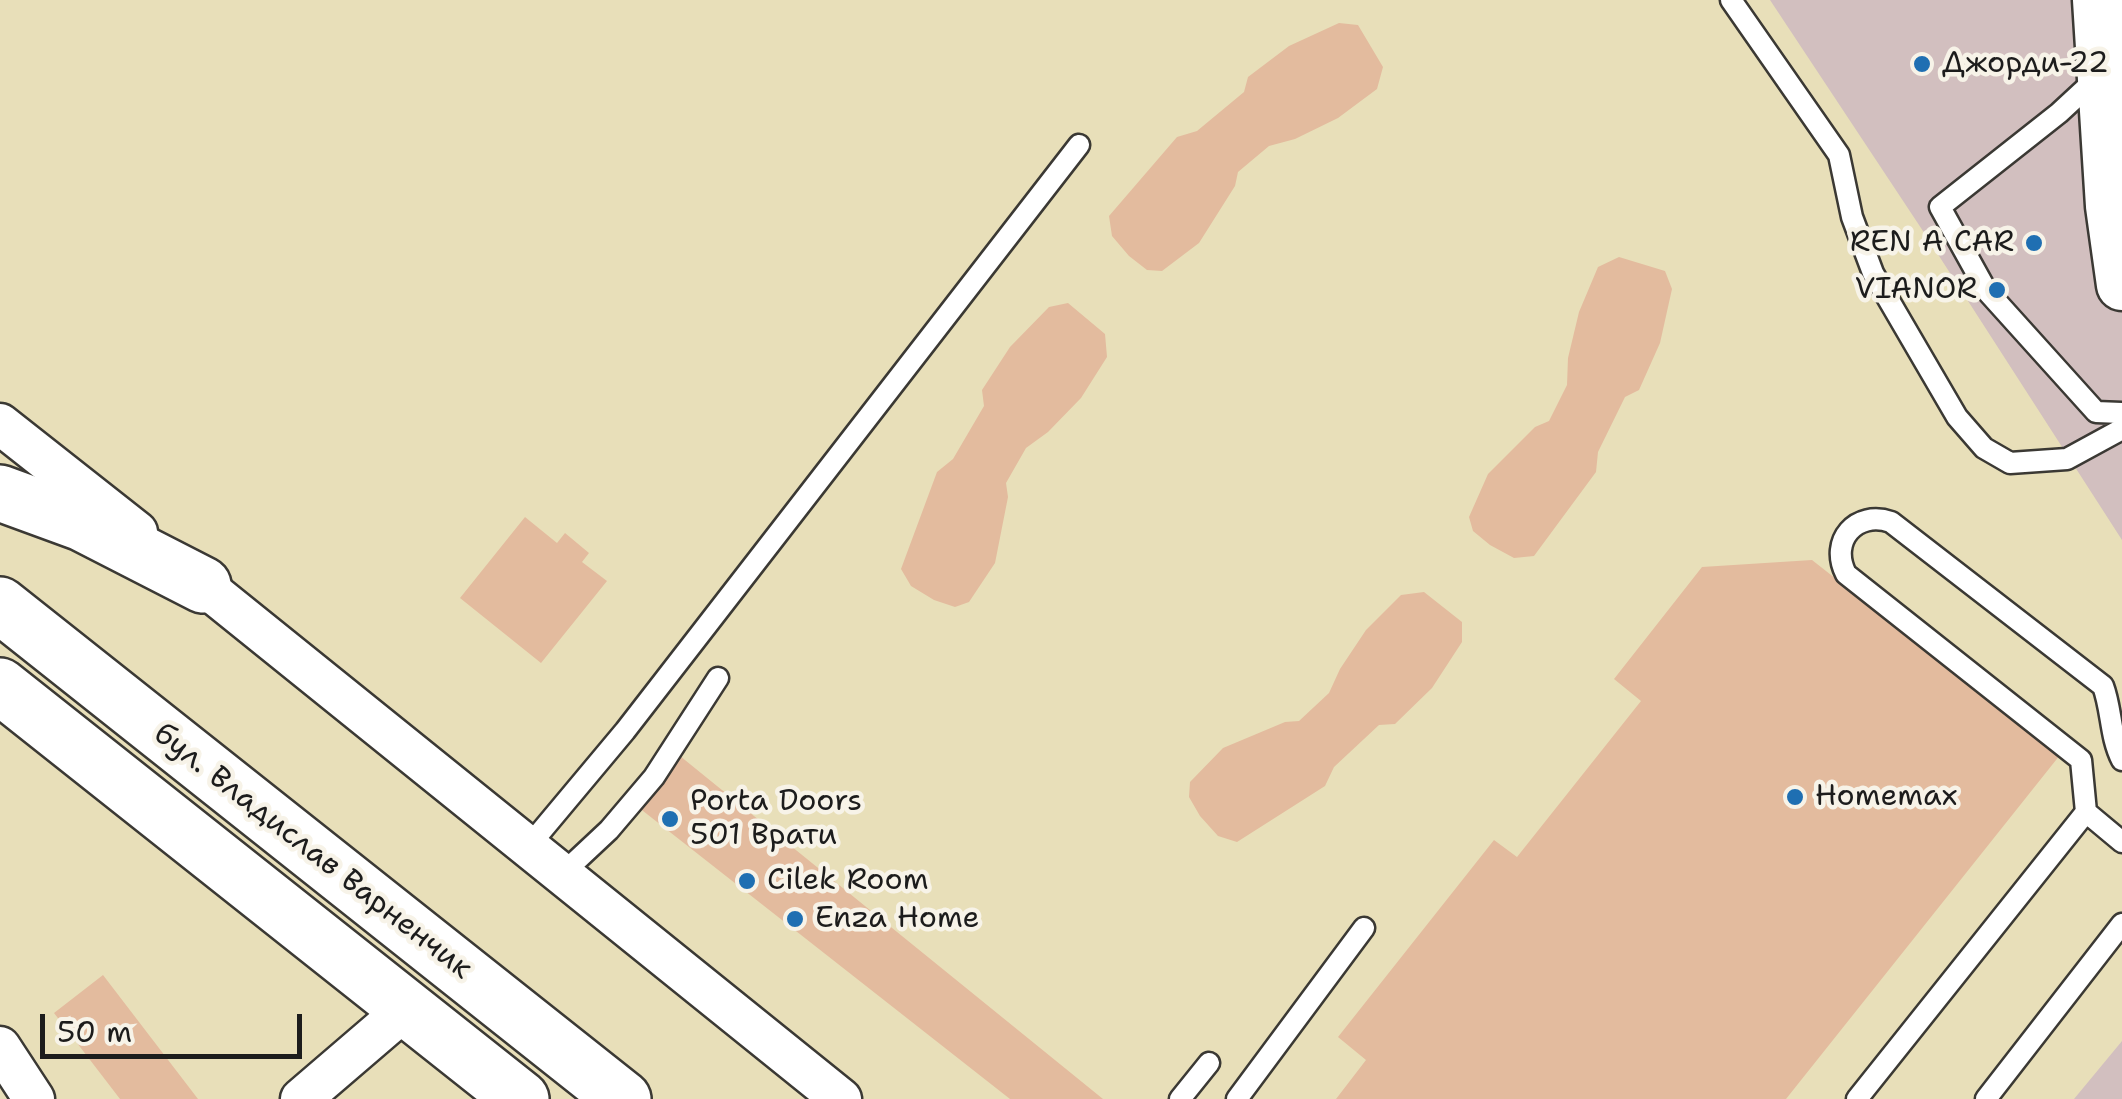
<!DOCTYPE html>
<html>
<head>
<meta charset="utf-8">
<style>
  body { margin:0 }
  #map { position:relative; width:2122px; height:1099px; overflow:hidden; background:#e8dfb9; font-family:"Shantell Sans",sans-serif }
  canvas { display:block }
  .scale { position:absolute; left:40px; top:1014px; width:262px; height:45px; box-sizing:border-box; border:5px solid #1c1c1c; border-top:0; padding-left:12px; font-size:30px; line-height:35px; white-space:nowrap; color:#1c1c1c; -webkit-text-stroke:8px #f7f3e8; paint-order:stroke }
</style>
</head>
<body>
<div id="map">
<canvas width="2122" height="1099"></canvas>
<div class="scale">50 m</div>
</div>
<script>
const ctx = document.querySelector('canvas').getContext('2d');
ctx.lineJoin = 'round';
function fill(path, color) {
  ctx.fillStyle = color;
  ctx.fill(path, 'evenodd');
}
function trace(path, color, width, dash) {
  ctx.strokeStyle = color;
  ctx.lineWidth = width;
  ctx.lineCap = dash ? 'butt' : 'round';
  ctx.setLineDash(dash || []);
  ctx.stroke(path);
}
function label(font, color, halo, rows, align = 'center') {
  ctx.font = font + ' "Shantell Sans",sans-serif';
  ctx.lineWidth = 9;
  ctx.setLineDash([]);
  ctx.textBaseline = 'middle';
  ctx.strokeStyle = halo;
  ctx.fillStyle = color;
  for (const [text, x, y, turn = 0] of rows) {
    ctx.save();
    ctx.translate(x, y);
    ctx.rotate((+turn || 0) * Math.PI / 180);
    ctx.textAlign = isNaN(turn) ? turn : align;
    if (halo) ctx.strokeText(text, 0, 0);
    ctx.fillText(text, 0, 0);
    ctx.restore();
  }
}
const industrial = new Path2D(`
  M1770,0h352v540l-201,-312z
  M2122,1041v58h-48z`);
const building = new Path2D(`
  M1339,23l19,2 25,42 -6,22 -39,29 -43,21 -26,7 -31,26 -3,14 -36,57 -37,28 -15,-1 -18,-14 -17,-20 -3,-20 68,-79 20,-6 47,-39 4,-15 41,-31z
  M1619,257l46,14 7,18 -12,54 -21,47 -14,7 -27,55 -2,20 -62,84 -20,2 -24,-13 -17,-14 -4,-14 19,-43 47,-47 14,-6 18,-36 1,-27 11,-46 19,-45z
  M1068,303l37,31 2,23 -26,41 -33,34 -22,16 -20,35 2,14 -13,66 -26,39 -14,5 -21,-7 -23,-14 -10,-17 36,-97 16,-13 31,-53 -2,-16 28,-43 39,-40z
  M525,517l32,26 8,-10 24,20 -7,9 25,19 -66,82 -81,-65z
  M1812,560l248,195 -274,344h-450l30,-39 -28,-23 156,-197 23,17 124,-156 -27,-22 88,-112z
  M1424,592l38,30v20l-30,46 -37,36 -16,1 -45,42 -9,19 -88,56 -19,-6 -18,-20 -11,-19 1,-15 33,-34 62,-26 14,-1 30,-28 11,-24 26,-39 35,-35z
  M680,756l423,343h-93l-372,-292z
  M103,975l95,124h-78l-66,-86z`);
const service = new Path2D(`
  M1731,0l108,155 13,62 21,56 84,144 27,31 26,15 57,-4 55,-30
  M2099,76l-40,37 -119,94 46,83 110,122 26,1
  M2122,760c-12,-23 -10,-50 -19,-74l-212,-164c-35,-12 -62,19 -45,52l235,186 5,52 36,30
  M528,847l97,-116 454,-586
  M562,874l47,-44 45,-53 64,-99
  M1180,1099l29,-36
  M1237,1099l127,-171
  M1857,1099l229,-287
  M1986,1099l136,-175`);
const minor = new Path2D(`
  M0,424l137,108
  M182,568l659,531
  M0,1047l34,52
  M301,1099l106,-91`);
const tertiary = new Path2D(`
  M2098,0l13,206 11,79`);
const primary = new Path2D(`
  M0,493l82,30 121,62
  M0,605l623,494
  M0,686l521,413`);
const markers = [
  [1922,64,10,"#1f6fb2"],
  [2034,243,10,"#1f6fb2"],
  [1997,290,10,"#1f6fb2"],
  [1795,797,10,"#1f6fb2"],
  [670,819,10,"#1f6fb2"],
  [747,881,10,"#1f6fb2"],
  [795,919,10,"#1f6fb2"]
];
const poiNames = [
  ["Джорди-22",1942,64],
  ["REN A CAR",2014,243,"right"],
  ["VIANOR",1977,290,"right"],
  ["Homemax",1815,797],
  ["Porta Doors",690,802],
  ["501 Врати",690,836],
  ["Cilek Room",767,881],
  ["Enza Home",815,919]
];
const streetNames = [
  ["бул. Владислав Варненчик",312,852,38]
];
fill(industrial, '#d2bfbf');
fill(building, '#e3bb9e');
trace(service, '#3b3934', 25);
trace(minor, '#3b3934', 45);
trace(tertiary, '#3b3934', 55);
trace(primary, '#3b3934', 60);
trace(service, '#fff', 20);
trace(minor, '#fff', 40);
trace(tertiary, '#fff', 50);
trace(primary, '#fff', 55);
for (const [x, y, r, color] of markers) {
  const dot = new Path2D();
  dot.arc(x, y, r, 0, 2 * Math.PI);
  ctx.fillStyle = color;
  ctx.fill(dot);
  trace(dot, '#f7f3e8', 4);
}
label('30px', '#1c1c1c', '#f7f3e8', poiNames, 'left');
label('30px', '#1c1c1c', '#f7f3e8', streetNames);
</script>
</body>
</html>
